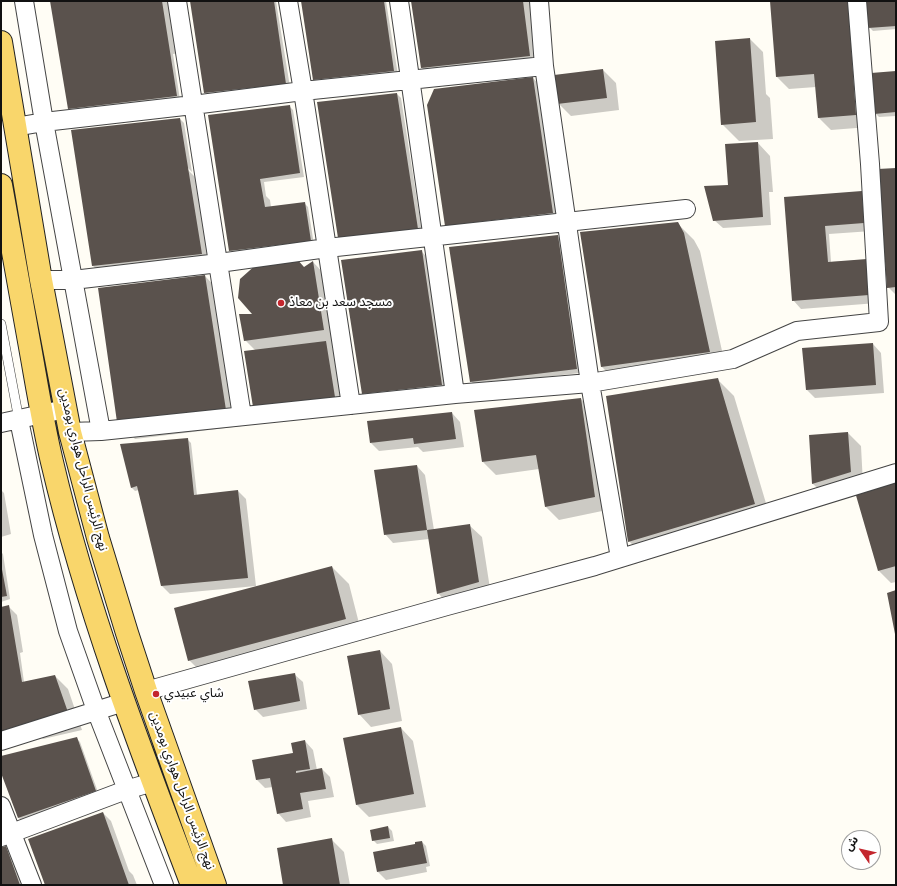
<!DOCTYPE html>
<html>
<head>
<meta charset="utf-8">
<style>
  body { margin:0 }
  #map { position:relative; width:897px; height:886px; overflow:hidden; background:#fffdf5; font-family:Spectral,"Noto Sans Arabic",serif }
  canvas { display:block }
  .frame { position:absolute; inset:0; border:2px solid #111; pointer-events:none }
  .north { position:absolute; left:841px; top:830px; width:40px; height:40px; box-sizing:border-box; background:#fff; border:1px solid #a0a0a0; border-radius:50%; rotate:304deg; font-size:11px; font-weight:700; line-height:16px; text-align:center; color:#111 }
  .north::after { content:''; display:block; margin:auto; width:14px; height:18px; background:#c4262e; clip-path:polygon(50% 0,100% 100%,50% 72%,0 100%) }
</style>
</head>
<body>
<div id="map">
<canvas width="897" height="886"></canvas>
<div class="frame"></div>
<div class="north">ش</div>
</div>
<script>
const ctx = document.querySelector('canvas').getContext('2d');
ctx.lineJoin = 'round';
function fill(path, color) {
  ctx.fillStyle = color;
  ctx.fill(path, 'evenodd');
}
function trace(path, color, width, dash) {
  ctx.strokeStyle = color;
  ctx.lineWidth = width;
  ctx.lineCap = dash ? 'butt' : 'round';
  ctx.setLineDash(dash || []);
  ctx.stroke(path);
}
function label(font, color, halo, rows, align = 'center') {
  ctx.font = font + ' Spectral,"Noto Sans Arabic",serif';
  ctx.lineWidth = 4;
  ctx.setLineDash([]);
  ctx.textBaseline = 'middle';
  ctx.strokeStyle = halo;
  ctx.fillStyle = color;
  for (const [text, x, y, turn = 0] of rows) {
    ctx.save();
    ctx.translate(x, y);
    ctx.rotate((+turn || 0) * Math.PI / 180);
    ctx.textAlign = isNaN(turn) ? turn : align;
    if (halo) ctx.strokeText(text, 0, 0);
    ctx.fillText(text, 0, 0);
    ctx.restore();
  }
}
const shadow = new Path2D(`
  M51,1h121l9,52 -8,1 7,46 -102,17 -9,-9z
  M191,1h85l14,86 -81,10 -4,-4z
  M302,1h84l12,74 -80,9 -4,-4z
  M412,1h132l-6,63 -112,8 -4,-4z
  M771,1h80l18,126 -38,3 -13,-13 -2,-30 -27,2 -12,-12z
  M867,1h29v28l-23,2 -4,-4z
  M750,39l13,13 3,42 4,4 3,41 -34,2 -17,-17z
  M603,70l13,13 3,27 -48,6 -13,-13z
  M896,72v44l-17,1 -4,-4z
  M533,78l12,13 16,130 -106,13 -9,-9z
  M397,94l4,4 21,134 -79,10z
  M289,106l4,4 11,67 -40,5 2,14 4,4 1,7 33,-4 4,4 6,38 -76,13 -8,-8z
  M180,119l4,4 8,49 -4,-4v2l9,9 17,87 -104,17 -17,-17z
  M758,143l12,13 3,36h-4l2,33 -48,3 -9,-8 15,-34z
  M896,169v126l-8,-8z
  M862,192l8,9 2,30 -43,3 2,28 35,-2 11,43 -76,6 -8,-9 -8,-102z
  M677,223l17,17 6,11 26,118 -107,15 -17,-17 -21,-134z
  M558,236l3,4 19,133 -36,4 1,5 -66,8 -8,-9z
  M421,251l13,13 20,133 -78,10 -13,-13z
  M313,262l16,17 11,67 -8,2 7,6 8,56 -80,9 -11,-68 -11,-11 9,-25 50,-47z
  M205,276l16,17 21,133 -107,13 -17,-17z
  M873,344l8,9 3,40 -69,5 -9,-9z
  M717,379l17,17 37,124 -126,38 -16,-17z
  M581,399l12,12 14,99 -48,10 -13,-13 -7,-38 -43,6 -13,-13z
  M452,413l8,9 4,25 -41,5 -5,-5 -39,4 -8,-8z
  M848,433l13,13 2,38 -37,12 -13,-12 -3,-48z
  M187,439l4,4 6,52 41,-4 8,8 10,87 -86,8 -8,-8 -23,-96 -4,1 -4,-4z
  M417,466l8,9 9,55 35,-5 13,12 9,58 -41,11 -12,-13 -9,-54 -36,4 -8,-9z
  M896,482v100l-5,1 -12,-12z
  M1,490l3,3 7,41 -10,3z
  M1,552l2,2 7,45 -9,3z
  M332,567l17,17 13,51 -165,33 -8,-8z
  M9,607l8,8 6,37 -3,1 4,29 31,-6 13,13 14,41 -39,9 -9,-9 -33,-122z
  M380,651l12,13 10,57 -31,6 -12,-13z
  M294,674l9,8 4,27 -44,8 -8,-8z
  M401,728l12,13 13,66 -57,10 -12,-12z
  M76,738l4,4 19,53 -76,27 -4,-4 -18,-48v-13z
  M305,741l8,9 4,20 5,-1 8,8 4,20 -26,4 3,16 -25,5 -8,-9 -5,-26 -8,1 -8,-8 -3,-19 40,-8z
  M103,813l8,8 18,50 4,4 4,10h-91z
  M388,827l4,4 2,10 -17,3 -4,-4z
  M331,839l13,13 6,33h-66z
  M422,842l4,4 4,20 -4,1 1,5 -41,8 -8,-8z
  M6,847l8,9 11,29h-24v-36z`);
const building = new Path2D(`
  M50,1h112l15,95 -109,13z
  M190,1h84l12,83 -82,9z
  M301,1h83l10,70 -81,9z
  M411,1h112l7,55 -109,12z
  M770,1h78l8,114 -38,3 -4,-44 -38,3z
  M866,1h30v25l-28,2z
  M750,38l6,84 -35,3 -6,-84z
  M603,69l4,29 -50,6 -3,-29z
  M896,71v41l-22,2 -3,-41z
  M533,77l20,136 -108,13 -18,-121 7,-16z
  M397,93l21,136 -80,9 -21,-136z
  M290,105l10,68 -40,6 5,28 40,-5 6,39 -82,10 -21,-136z
  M180,118l22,136 -110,12 -21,-136z
  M758,142l5,75 -50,4 -9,-35 24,-1 -3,-41z
  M896,168v119l-9,1 -9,-119z
  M862,191l2,32 -39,3 3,36 39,-3 2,36 -77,6 -8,-104z
  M678,222l6,11 26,119 -109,15 -21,-135z
  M558,235l19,134 -107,13 -21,-135z
  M422,250l20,135 -80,9 -21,-134z
  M296,258l8,9 9,-6 11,69 -80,11 -5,-27h13l-14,-16 2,-19 18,-16h26z
  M205,275l21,135 -109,12 -19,-134z
  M326,341l9,56 -82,10 -9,-56z
  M873,343l3,42 -70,5 -4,-42z
  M718,378l37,126 -127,38 -22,-146z
  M581,398l14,99 -50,10 -9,-52 -54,7 -8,-52z
  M452,412l4,27 -42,5 -1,-6 -43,5 -3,-22z
  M848,432l3,40 -39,12 -3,-49z
  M188,438l6,57 44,-5 10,88 -87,8 -24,-100 -6,2 -11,-44z
  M417,465l10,65 -43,5 -10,-65z
  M896,481v85l-18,5 -23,-79z
  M470,524l9,58 -42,12 -10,-64z
  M1,564l6,32 -6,1z
  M332,566l14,53 -158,42 -14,-53z
  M896,590v44h-1l-8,-41z
  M9,605l13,77 33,-7 15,43 -69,15v-126z
  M380,650l10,59 -32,6 -11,-59z
  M295,673l5,28 -46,9 -6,-29z
  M401,727l13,67 -58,11 -13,-67z
  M77,737l19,54 -78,27 -17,-45v-17z
  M305,740l5,29 -14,2v2l26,-5 4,21 -26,4 3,16 -26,5 -7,-36 -14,2 -4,-20 41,-7 -2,-10z
  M103,812l26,73h-84l-17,-46z
  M388,826l2,12 -18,3 -2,-11z
  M332,838l8,47h-57l-6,-37z
  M422,841l5,22 -50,9 -4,-20 42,-8v-2z
  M6,846l14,39h-19v-38z`);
const service = new Path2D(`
  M1,324l18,96`);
const minor = new Path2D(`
  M24,1l20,121 57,309
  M177,1l65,415
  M288,1l15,90 48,314
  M399,1l56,393
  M539,1l5,65 46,317 30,175
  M15,127l29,-5 149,-17 110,-14 241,-25
  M41,280h32l146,-17 108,-15 359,-39
  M19,420l24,115 25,96 28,79 68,175
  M1,423l64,-14
  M70,432l31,-1 354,-37 135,-11 143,-24 64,-28 82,-9 -9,-158 -13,-163
  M146,691l301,-85 148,-40 301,-93
  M1,741l123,-39
  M1,806l31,79
  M1,837l125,-47 27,-8`);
const primary = new Path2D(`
  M1,42l40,238 29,152 28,106 29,95 19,58 69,194
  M1,185c10,54 19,108 29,162 7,39 13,77 22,115 34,145 87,284 140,423`);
const markers = [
  [281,303,4,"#c4262e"],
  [156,694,4,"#c4262e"]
];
const poiNames = [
  ["مسجد سعد بن معاذ",289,303],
  ["شاي عبيدي",164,694]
];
const streetNames = [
  ["نهج الرئيس الراحل هواري بومدين",82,470,76],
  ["نهج الرئيس الراحل هواري بومدين",181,791,70]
];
fill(shadow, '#0003');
fill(building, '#5a524d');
trace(service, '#444', 10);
trace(minor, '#444', 20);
trace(primary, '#222', 24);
trace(service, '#fff', 9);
trace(minor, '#fff', 18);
trace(primary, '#f9d66b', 22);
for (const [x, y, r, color] of markers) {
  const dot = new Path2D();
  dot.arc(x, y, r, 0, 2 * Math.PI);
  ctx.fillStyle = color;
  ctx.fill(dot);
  trace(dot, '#fff', 1.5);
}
label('13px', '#111', '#fff', poiNames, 'left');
label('13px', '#111', '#fff', streetNames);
</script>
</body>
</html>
